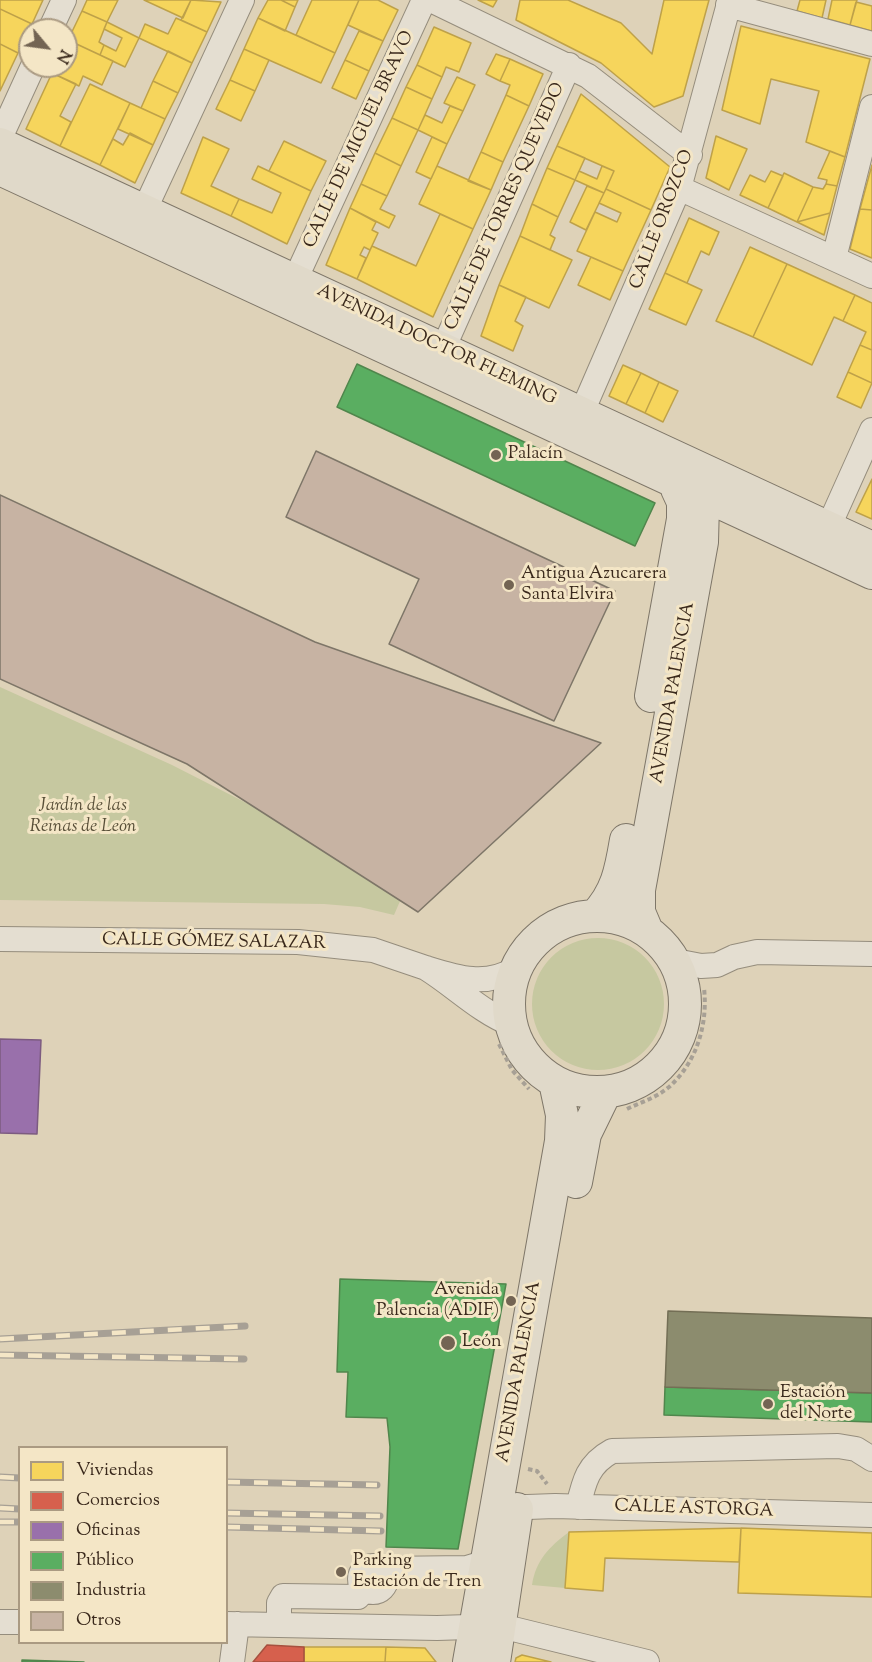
<!DOCTYPE html>
<html>
<head>
<meta charset="utf-8">
<style>
  body { margin:0 }
  #map { position:relative; width:872px; height:1662px; overflow:hidden; background:#ded2b8; font-family:"Sorts Mill Goudy",serif }
  canvas { display:block }
  .legend { position:absolute; left:18px; top:1446px; width:210px; height:198px; box-sizing:border-box; background:#f4e6c6; border:2px solid #aa9a82; margin:0; padding:8px 10px; list-style:none; font-size:18px; color:#3a291c }
  .legend li { display:flex; align-items:center; gap:12px; height:30px }
  .legend b { width:30px; border:2px solid #aa9a82 }
  .north { position:absolute; left:18px; top:18px; width:60px; height:60px; box-sizing:border-box; background:#f4e6c6; border:2px solid #aa9a82; border-radius:50%; rotate:119deg; font-size:16px; font-weight:700; line-height:24px; text-align:center; color:#3a291c }
  .north::after { content:''; display:block; margin:auto; width:21px; height:27px; background:#736453; clip-path:polygon(50% 0,100% 100%,50% 72%,0 100%) }
</style>
</head>
<body>
<div id="map">
<canvas width="872" height="1662"></canvas>
<ul class="legend">
<li><b style="height:16px;background:#f6d55c"></b>Viviendas</li>
<li><b style="height:16px;background:#d6604d"></b>Comercios</li>
<li><b style="height:16px;background:#9970ab"></b>Oficinas</li>
<li><b style="height:16px;background:#5aae61"></b>Público</li>
<li><b style="height:16px;background:#8c8c6e"></b>Industria</li>
<li><b style="height:16px;background:#c7b3a3"></b>Otros</li>
</ul>
<div class="north">N</div>
</div>
<script>
const ctx = document.querySelector('canvas').getContext('2d');
ctx.lineJoin = 'round';
function fill(path, color) {
  ctx.fillStyle = color;
  ctx.fill(path, 'evenodd');
}
function trace(path, color, width, dash) {
  ctx.strokeStyle = color;
  ctx.lineWidth = width;
  ctx.lineCap = dash ? 'butt' : 'round';
  ctx.setLineDash(dash || []);
  ctx.stroke(path);
}
function label(font, color, halo, rows, align = 'center') {
  ctx.font = font + ' "Sorts Mill Goudy",serif';
  ctx.lineWidth = 6;
  ctx.setLineDash([]);
  ctx.textBaseline = 'middle';
  ctx.strokeStyle = halo;
  ctx.fillStyle = color;
  for (const [text, x, y, turn = 0] of rows) {
    ctx.save();
    ctx.translate(x, y);
    ctx.rotate((+turn || 0) * Math.PI / 180);
    ctx.textAlign = isNaN(turn) ? turn : align;
    if (halo) ctx.strokeText(text, 0, 0);
    ctx.fillText(text, 0, 0);
    ctx.restore();
  }
}
const green = new Path2D(`
  M0,687l172,78 235,120 -13,30 -34,-8 -36,-3 -324,-4z
  M532 1004a66 66 0 1 1 132 0a66 66 0 1 1-132 0Z
  M569,1532l-4,56 -33,-3c4,-25 17,-38 37,-53z`);
const homes = new Path2D(`
  M0,0h43l-11,24 -32,-15z
  M87,0h31l-11,22 -25,-11z
  M144,0h47l-8,18z
  M191,0l30,2 -14,30 -26,-12z
  M268,0h13l14,7 -10,24 -27,-13z
  M281,0h17l-3,7z
  M312,0h47l-24,53 -39,-18z
  M359,0h19l20,10 -15,31 -35,-16z
  M478,0h19l-4,7z
  M520,0h48l53,23 31,31 12,-54h45l-26,96 -29,11 -53,-44 -85,-43z
  M800,0h26l-4,18 -25,-7z
  M832,0h25l-7,25 -22,-6z
  M856,2l16,4v25l-22,-6z
  M0,9l32,15 -14,29 -18,-9z
  M82,11l25,11 -8,20 5,3 -4,10 -32,-15z
  M176,18l31,14 -15,31 -53,-25 6,-14 23,10z
  M258,18l77,35 -14,30 -77,-34z
  M107,22l32,16 -14,29 -25,-12 4,-10 12,6 6,-13 -18,-9z
  M741,26l129,33 -25,98 -39,-15 13,-51 -48,-12 -11,45 -38,-14z
  M434,27l37,16 -12,29 -13,-5 -4,10 -25,-12z
  M359,31l24,10 -14,30 -24,-11z
  M68,40l45,21 -11,24 -19,-9 -4,10 -27,-13 4,-7h10z
  M0,44l18,9 -18,38z
  M244,49l25,11 -14,31 -25,-11z
  M168,51l24,12 -14,30 -25,-12z
  M496,54l14,5 -10,22 -14,-7z
  M510,59l33,15 -14,32 -23,-11 4,-10 -10,-4z
  M345,60l24,11 -13,28 -24,-11z
  M417,65l25,12 -10,22 -26,-12z
  M52,73l24,11 -16,32 11,6 -11,24 -34,-17z
  M457,77l18,8 -12,26 -19,-8z
  M230,80l25,11 -14,30 -25,-12z
  M153,81l25,12 -13,26 -24,-11z
  M90,84l40,19 -30,62 -40,-19z
  M406,87l26,12 -14,31 -26,-12z
  M581,94l89,73 -19,43 -45,-21 8,-18 -57,-25z
  M506,95l23,11 -26,56 -22,-10z
  M130,103l35,16 -12,26 -35,-16z
  M450,106l13,5 -16,33 -29,-14 7,-15 17,8z
  M392,118l26,12 -17,36 -26,-13z
  M130,133l23,12 -18,38 -35,-18 13,-26 10,6z
  M716,136l31,13 -18,41 -23,-12z
  M203,137l26,12 -18,37 28,13 -8,17 -50,-23z
  M432,137l15,7 -16,35 -15,-7z
  M284,141l42,20 -15,30 -42,-20z
  M557,146l28,12 -10,22 -28,-12z
  M830,151l15,6 -8,29 -11,-2 1,-4 -9,-2z
  M481,152l22,10 -12,28 -23,-9z
  M375,153l26,13 -14,30 -26,-12z
  M872,165v45l-12,-1z
  M258,166l53,25 -24,53 -56,-28 8,-17 33,14 9,-20 -29,-14z
  M437,166l54,24 -18,39 -54,-25z
  M602,166l12,5 -10,22 -29,-13 4,-9 18,8z
  M547,168l28,12 -17,37 -26,-13z
  M771,171l12,5 -15,32 -28,-13 10,-20 15,7z
  M784,173l29,14 -16,35 -29,-14z
  M361,184l26,12 -7,13 15,7 -6,12 -39,-20z
  M826,184l11,2 -7,27 -33,9 16,-35 10,2z
  M587,186l17,7 -18,37 -16,-8z
  M606,189l45,21 -28,61 -46,-20 18,-39 22,10 4,-9 -22,-10z
  M532,204l26,13 -8,18 5,3 -5,12 -30,-14z
  M350,208l26,14 -4,8 6,3 -8,17 -6,-3 -4,8 6,3 -9,21 -31,-14z
  M860,209l12,1v48l-22,-9z
  M830,213l-6,22 -27,-13z
  M440,214l33,15 -40,88 -76,-38 15,-33 44,20z
  M689,218l30,14 -10,23 -8,-4 -14,32 -22,-10z
  M520,236l52,24 -23,48 -50,-23z
  M750,247l37,17 -34,73 -37,-16z
  M591,257l32,14 -13,29 -32,-15z
  M787,264l68,31 -12,26 -9,-4 -22,48 -59,-28z
  M665,273l37,17 -16,35 -37,-16z
  M499,285l27,12 -11,24 8,5 -10,25 -32,-15z
  M855,295l17,8v47l-12,-5 6,-13 -23,-11z
  M860,345l12,5v33l-24,-11z
  M623,365l18,8 -15,31 -17,-8z
  M848,372l24,11 -11,25 -24,-11z
  M641,373l18,9 -14,31 -19,-9z
  M659,382l19,9 -15,31 -18,-9z
  M872,479v40l-16,-7z
  M741,1528l131,5v64l-134,-4z
  M741,1528l-2,34 -134,-4 -2,33 -38,-3 4,-56z
  M304,1647h82l-1,15h-81z
  M386,1647l39,1 11,14h-51z
  M522,1655l29,7h-36l1,-4z`);
const shops = new Path2D(`
  M267,1645l37,2v15h-51z`);
const offices = new Path2D(`
  M0,1039l41,1 -4,94 -37,-1z`);
const public = new Path2D(`
  M357,364l298,139 -20,43 -298,-139z
  M340,1279l166,5 -48,265 -72,-2 4,-100 -3,-29 -41,-1 2,-45h-11z
  M665,1387l207,6v29l-208,-7z
  M22,1660l62,2h-62z`);
const industry = new Path2D(`
  M668,1311l204,7v75l-207,-6z`);
const building = new Path2D(`
  M316,451l299,140 -61,130 -165,-77 30,-65 -133,-62z
  M0,495l315,147 286,101 -183,169 -231,-148 -187,-85z`);
const path = new Path2D(`
  M499,1044l13,26 17,19
  M627,1109c14,-7 29,-11 42,-22 28,-25 39,-63 35,-99
  M528,1469l9,2 10,13`);
const minor = new Path2D(`
  M431,0l157,76 102,79
  M728,5l144,39
  M50,30l14,-30
  M0,138l33,-72
  M679,188l193,88
  M144,211l98,-211
  M834,258l38,-151
  M295,280l129,-280
  M443,349l126,-284
  M575,428l104,-240 51,-188
  M828,528l44,-98
  M0,939l298,3 75,8 53,18
  M675,961l26,5 16,-1 17,-8 23,-5 115,2
  M511,1024c-32,-13 -56,-38 -85,-56 32,10 59,19 90,1
  M578,1507c6,-26 10,-43 34,-56l226,-5 18,3 16,10
  M500,1508l55,-2 317,9
  M360 1579a13 13 0 1 1 26 0a13 13 0 1 1-26 0Z
  M382,1569l85,-1 20,-6
  M0,1622h20
  M226,1624l211,4 64,-2 146,36
  M279,1625v-22l4,-7 75,1 6,-8
  M232,1662l5,-38`);
const major = new Path2D(`
  M0,144l872,404
  M0,169l872,404
  M651,696l32,-177v-17l-6,-13
  M595,916c22,-23 26,-46 31,-76
  M509 1004a88 88 0 1 1 176 0a88 88 0 1 1-176 0Z
  M647,931l-8,-19v-22l63,-348 1,-39 -5,-28
  M576,1182l9,-48 20,-41
  M469,1662l92,-521 1,-26 -7,-33
  M494,1662l23,-153`);
const rail = new Path2D(`
  M0,1339l245,-13
  M0,1355l244,4
  M0,1477l20,1
  M226,1482l151,3
  M0,1508l20,1
  M226,1513l154,3
  M0,1522h20
  M226,1527l155,4`);
const markers = [
  [496,455,6,"#736453"],
  [509,585,6,"#736453"],
  [511,1301,6,"#736453"],
  [448,1343,8,"#736453"],
  [768,1404,6,"#736453"],
  [341,1572,6,"#736453"]
];
const streetNames = [
  ["CALLE DE MIGUEL BRAVO",360,140,-65],
  ["CALLE DE TORRES QUEVEDO",506,207,-66],
  ["CALLE OROZCO",663,220,-69],
  ["AVENIDA DOCTOR FLEMING",436,346,25],
  ["AVENIDA PALENCIA",674,693,-80],
  ["CALLE GÓMEZ SALAZAR",214,943,1],
  ["AVENIDA PALENCIA",520,1372,-80],
  ["CALLE ASTORGA",694,1510,2]
];
const poiNames = [
  ["Palacín",508,455],
  ["Antigua Azucarera",521,575],
  ["Santa Elvira",521,596],
  ["Avenida",499,1291,"right"],
  ["Palencia (ADIF)",499,1312,"right"],
  ["León",462,1343],
  ["Estación",780,1394],
  ["del Norte",780,1415],
  ["Parking",353,1562],
  ["Estación de Tren",353,1583]
];
const parkNames = [
  ["Jardín de las",83,807],
  ["Reinas de León",83,828]
];
fill(green, '#c6c8a0');
fill(homes, '#f6d55c');
trace(homes, '#bea149', 1.5);
fill(shops, '#d6604d');
trace(shops, '#a7503e', 1.5);
fill(offices, '#9970ab');
trace(offices, '#7c5b80', 1.5);
fill(public, '#5aae61');
trace(public, '#50864c', 1.5);
fill(industry, '#8c8c6e');
trace(industry, '#736e55', 1.5);
fill(building, '#c7b3a3');
trace(building, '#7e7668', 1.5);
trace(minor, '#958d7d', 26);
trace(major, '#7e7668', 34);
trace(path, '#a7a095', 4, [4.5, 3]);
trace(minor, '#e4ded1', 24);
trace(major, '#e0d9c9', 32);
trace(rail, '#a7a095', 7);
trace(rail, '#f4e6c6', 4.5, [14]);
for (const [x, y, r, color] of markers) {
  const dot = new Path2D();
  dot.arc(x, y, r, 0, 2 * Math.PI);
  ctx.fillStyle = color;
  ctx.fill(dot);
  trace(dot, '#f4e6c6', 2);
}
label('18px', '#3a291c', '#f4e6c6', streetNames);
label('18px', '#3a291c', '#f4e6c6', poiNames, 'left');
label('italic 18px', '#584f38', '#f4e6c6', parkNames);
</script>
</body>
</html>
